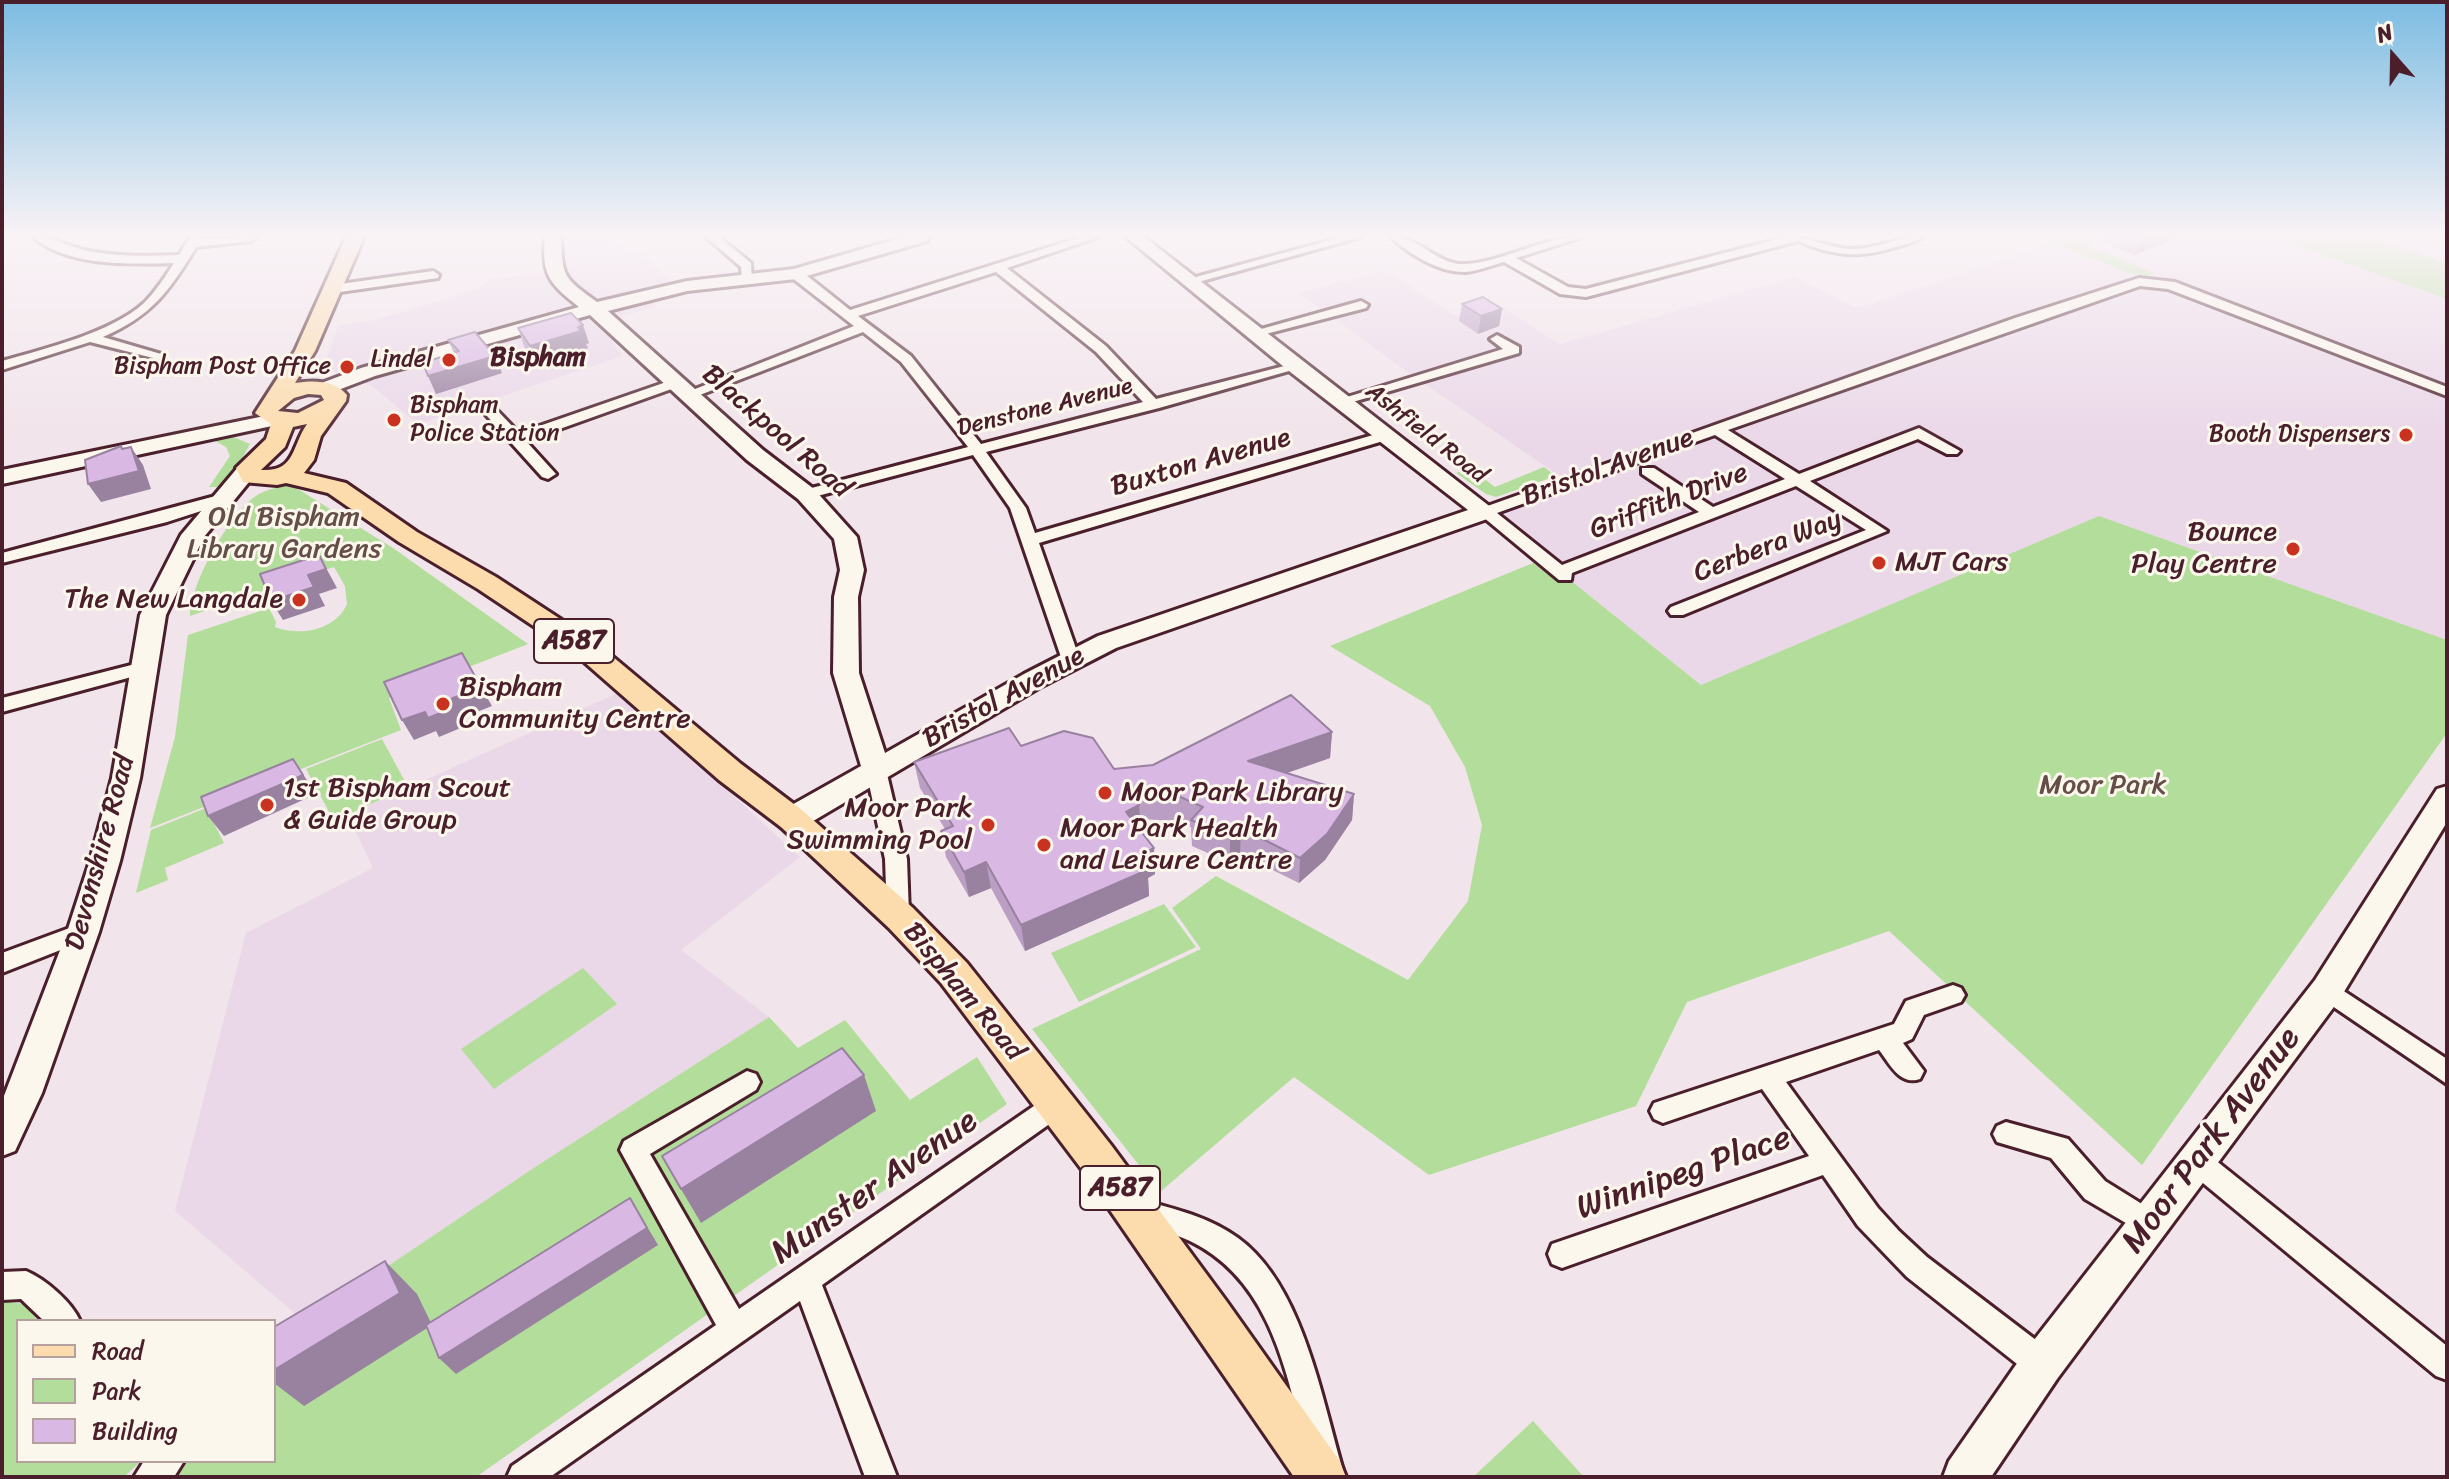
<!DOCTYPE html>
<html>
<head>
<meta charset="utf-8">
<style>
  body { margin:0 }
  #map { position:relative; width:2449px; height:1479px; overflow:hidden; background:#f1e4ea; font-family:Sriracha,sans-serif }
  canvas { display:block }
  .frame { position:absolute; inset:0; border:4px solid #4a1f2b; pointer-events:none }
  .legend { position:absolute; left:16px; top:1319px; width:260px; height:144px; box-sizing:border-box; background:#fbf7ec; border:2px solid #b4a19f; margin:0; padding:10px 14px; list-style:none; font-size:24px; color:#4a1f2b }
  .legend li { display:flex; align-items:center; gap:16px; height:40px }
  .legend b { width:40px; border:2px solid #b4a19f }
  .north { position:absolute; left:2353px; top:16px; width:80px; height:80px; -webkit-text-stroke:6px #fbf7ec; paint-order:stroke; rotate:340deg; font-size:22px; font-weight:700; line-height:32px; text-align:center; color:#4a1f2b }
  .north::after { content:''; display:block; margin:auto; width:28px; height:36px; background:#4a1f2b; clip-path:polygon(50% 0,100% 100%,50% 72%,0 100%) }
</style>
</head>
<body>
<div id="map">
<canvas width="2449" height="1479"></canvas>
<div class="frame"></div>
<ul class="legend">
<li><b style="height:10px;background:#fcdcac"></b>Road</li>
<li><b style="height:22px;background:#b3dd9a"></b>Park</li>
<li><b style="height:22px;background:#dab8e4"></b>Building</li>
</ul>
<div class="north">N</div>
</div>
<script>
const ctx = document.querySelector('canvas').getContext('2d');
ctx.lineJoin = 'round';
function fill(path, color) {
  ctx.fillStyle = color;
  ctx.fill(path, 'evenodd');
}
function trace(path, color, width, dash) {
  ctx.strokeStyle = color;
  ctx.lineWidth = width;
  ctx.lineCap = dash ? 'butt' : 'round';
  ctx.setLineDash(dash || []);
  ctx.stroke(path);
}
function label(font, color, halo, rows, align = 'center') {
  ctx.font = font + ' Sriracha,sans-serif';
  ctx.lineWidth = 6;
  ctx.setLineDash([]);
  ctx.textBaseline = 'middle';
  ctx.strokeStyle = halo;
  ctx.fillStyle = color;
  for (const [text, x, y, turn = 0] of rows) {
    ctx.save();
    ctx.translate(x, y);
    ctx.rotate((+turn || 0) * Math.PI / 180);
    ctx.textAlign = isNaN(turn) ? turn : align;
    if (halo) ctx.strokeText(text, 0, 0);
    ctx.fillText(text, 0, 0);
    ctx.restore();
  }
}
const built = new Path2D(`
  M553,237h52l25,14 8,-2 37,36 -30,9 11,12 -41,13 -2,24 10,13 -205,68 -46,-38 -48,-19 14,-42 37,-5 105,-32 10,-9 63,-8z
  M2098,237h173l176,62v341l-348,-124 -398,169 -216,-173 82,-31 -155,-106 -113,-82 86,-23 70,46 42,-12 63,40 234,-67 63,31 196,-65 90,36 9,-5 -65,-28z
  M2367,237h80v26z
  M620,692l180,165 -119,93 88,67 -234,150 -230,155 -130,-111 71,-278 127,-65 -25,-53z`);
const green = new Path2D(`
  M2047,237h51l-10,9 66,27 -11,6 -100,-40z
  M2271,237h96l80,26v36z
  M231,436l19,8 -24,43h-17l21,-31 -4,-9 -18,-10z
  M1544,467l12,9 -60,21 -10,-3 -30,-21 14,-5 25,19z
  M283,486h10l100,62 135,96 -139,54 12,32 -251,98 25,-91 13,-102 81,-27 7,14 -1,5c25,10 61,3 72,-23l-2,-18 -11,-19 -144,49c0,-32 41,-106 69,-122 8,-4 16,-6 24,-8z
  M2099,516l348,124v93l-305,432 -253,-234 -202,71 -51,104 -207,69 -135,-98 -134,115 -128,-163 169,-80 -29,-41 44,-32 192,104 60,-79 14,-76 -17,-58 -35,-61 -100,-60 203,-83 22,17 10,-4 136,109z
  M382,739l26,48 -74,34 -28,-52z
  M206,808l18,35 -59,25 3,12 -32,13 15,-63z
  M1164,904l32,43 -117,55 -28,-49z
  M583,968l34,36 -123,85 -33,-40z
  M769,1017l29,31 47,-28 65,80 67,-43 30,47 -531,373h-309l20,-16h87v-104l31,-35 230,-155z
  M2,1301l22,3 14,17h-20v140h123l-17,16h-122z
  M1533,1421l51,56h-111z`);
const street = new Path2D(`
  M33,237c19,-1 36,10 55,14 30,6 61,5 91,4l11,-18h12l-1,2 56,-2 -6,4 -55,6c-27,45 -45,69 -93,90l58,17v6l-71,-18 -88,28v-9c42,-12 111,-29 142,-58 12,-12 21,-26 30,-40 -43,1 -106,4 -141,-26z
  M706,237h13l32,26 1,20h-10l-1,-16z
  M1081,237h17l-91,31 99,78 50,53 140,-36 7,4 -144,41 -173,44 40,56 9,25 345,-100 5,-2 8,5 -3,3 -351,104 41,117 -2,4h-14l-2,-4 -52,-152 -37,-53 -167,44 -8,-5 2,-3 168,-44 -67,-85 -38,-30 -171,66h-10l-2,-3 174,-69 -63,-49v-6h10l49,39zM996,272l100,80 47,50 -162,42 -70,-88 -53,-40z
  M1342,237h19l-170,47 -6,-4z
  M1391,237c27,-2 46,29 75,27 40,-3 76,-27 117,-27l-67,21 52,29 18,2 200,-52c27,0 44,12 68,12 24,0 44,-13 68,-12 -8,6 -20,8 -30,11 -35,11 -61,7 -94,-7l-212,56 -26,-3 -56,-32c-12,3 -26,9 -38,10 -26,1 -57,-18 -75,-35z
  M433,271l6,4 -1,3 -105,15 -6,-4 6,-4z
  M2139,278l36,4 272,105v9l-279,-107 -28,-3 -412,144 71,44 120,-46 41,23 -3,3h-10l-29,-15 -108,42 77,50 -204,84h-12l-3,-4 3,-4 195,-77 -70,-44 -224,87 -1,7h-12l-82,-68 2,-3 536,-191zM1715,435l70,44 -72,28 -59,-39h-12v6l57,38 -137,53 -65,-52z
  M1361,301l7,4 -2,3 -112,29 -7,-4z
  M1497,335l22,12v6l-173,51h-10l-2,-3 169,-52 -13,-10z
  M675,379l7,4 -2,3 -154,55 30,33 -8,5 -6,-2 -64,-71 7,-4 5,1 29,30z
  M223,494l8,5 -2,3 -62,20 -165,41v-10z
  M143,662l9,6 -2,4 -148,40v-14z
  M876,763l7,2 3,5 21,89 2,56 -3,6 -8,3 -8,-3 -3,-6 -2,-56 -19,-89 3,-5z
  M83,923l8,3 3,6 -3,6 -89,35v-20z
  M2327,980l120,79v25l-128,-87 -4,-7 4,-7z
  M1953,985l8,3 4,7 -4,7 -37,13 -12,24 -9,4 21,28 -4,8c-20,7 -30,-15 -41,-29l-93,32 92,126 21,23 28,26 126,96 4,11 -4,11 -11,4 -11,-4 -124,-98 -49,-51 -35,-51 -261,93 -10,-4 -4,-10 4,-10 257,-88 -47,-67 -99,34 -9,-4 -4,-8 4,-8 240,-79 12,-23z
  M747,1071l9,3 4,8 -4,8 -106,64 89,155 308,-212 9,-3 9,3 4,8 -4,8 -243,172 75,192h-32l-65,-176 -250,176h-43l5,-11 204,-141 -96,-175 4,-9z
  M2006,1122l62,17 37,42 53,33 4,9 -4,9 -10,4 -63,-37 -34,-41 -54,-16 -4,-8 4,-8z
  M2195,1148l9,3 243,195v34l-11,-4 -250,-207 -4,-9 4,-9z
  M1141,1200c34,9 68,17 97,38 66,48 84,164 107,239h-32c-24,-86 -34,-193 -123,-236 -18,-9 -40,-11 -59,-19l-4,-9 4,-9z
  M26,1271c19,8 46,31 54,50h-36l-23,-22 -19,1v-28z
  M144,1461h40l-10,16h-40z`);
const secondary = new Path2D(`
  M545,237h16c1,41 3,41 36,65l90,-21 107,-12 110,-32h26l-3,4 -131,38 -109,12 -79,20 155,139 51,39 43,48 7,33 -6,27 1,76 26,80 139,-79 74,-38 370,-126 -179,-139 -163,-134h18l353,275 -4,5 -377,131 -74,38 -239,141 -11,3 -11,-3 -4,-8 4,-8 80,-45 -28,-93 1,-76 6,-27 -6,-31 -36,-40 -51,-39 -157,-145 -215,61 -42,16 -7,2 -10,-6 3,-4 42,-16 218,-61c-29,-23 -38,-32 -34,-70z
  M279,413l7,2 4,4 -4,4 -284,61v-14z
  M247,464l11,7 -54,66 -38,78 -26,163 -20,83 -21,71 -57,161 -27,58 -13,5v-55l65,-169 23,-71 22,-83 28,-163 41,-80 58,-69z
  M2447,786v36l-108,178 -282,379 -66,98h-48l6,-16 78,-112 288,-369 122,-191z`);
const primary = new Path2D(`
  M346,237h18l-49,114 -20,32c18,-3 40,-3 52,12l-1,6 -25,35 -7,24 -10,13 42,10 71,49 79,45 98,64 147,123 62,47 110,97 54,55 144,182 116,157 112,158 7,17h-52l-211,-306 -142,-188 -52,-55 -108,-101 -62,-47 -145,-127 -96,-64 -79,-47 -71,-49 -42,-10 -9,2 -34,-3 -7,-14 30,-29 5,-15 -16,-11 40,-62zM308,394l13,1 3,5 -26,13 -20,-2 16,-13zM307,424c-16,23 -11,48 -46,46l24,-23 8,-20z`);
const wall = new Path2D(`
  M2102,237h73l-1,2 -40,16 -34,-14z
  M1462,304l40,5 -3,17 -21,8 -19,-13z
  M518,328l71,15 -3,1 2,4 -51,15 -13,-17z
  M448,340l54,33 -66,21 18,-41z
  M1332,732l-2,26 -44,15 68,21 -2,26 -27,40 -26,23 -59,-29 -10,9 -38,-17 -1,-19 -14,-6 -37,-2v12l15,43 -7,4 1,18 -124,55 -34,-63 -22,9 -23,-40 -5,-26 4,-2 -25,-41 -6,-26 107,-16 93,23 39,-4z`);
const shadedWall = new Path2D(`
  M2147,237h28l-1,2 -40,16 8,-17z
  M1502,309l-3,17 -21,8 3,-18z
  M583,325l6,18 -3,1 2,4 -51,15 -7,-17z
  M495,356l7,17 -66,21 -8,-18z
  M131,447l12,18 8,24 -50,13 -13,-18z
  M319,555l18,33 -18,6 6,12 -42,14 -12,-19z
  M481,687l11,19 -33,13 4,8 -24,10 -3,-6 -22,9 -12,-20 23,-8 23,-12z
  M1332,732l-2,26 -83,29 1,-26z
  M293,759l23,35 -92,42 -16,-20z
  M1354,794l-2,26 -27,40 -26,23 1,-25z
  M1139,805l2,26 -13,7 -2,-26z
  M1241,828l-1,26 -10,9v-26z
  M1154,848l1,26 -7,4 1,18 -124,55 -4,-26z
  M986,862l5,26 -22,9 -5,-25z
  M864,1075l12,36 -175,112 -20,-34z
  M630,1198l28,47 -202,129 -17,-16z
  M385,1261l32,33 15,31 -128,81 -30,-23v-13z`);
const building = new Path2D(`
  M1483,297l19,12 -21,7 -19,-12z
  M571,313l12,12 -5,2 3,4 -51,15 -12,-18z
  M475,332l20,24 -67,20 -5,-13 36,-12 -11,-11z
  M121,446l1,3 9,-2 8,24 -51,13 -3,-24z
  M319,555l7,14 -18,6 6,12 -43,14 -11,-27z
  M462,653l19,34 -33,13 5,8 -25,10 -3,-6 -23,8 -18,-38z
  M1291,695l41,37 -84,29 106,33 -27,40 -27,24 -59,-30 -11,9 -39,-17 12,-13 -27,-12 -45,-2 8,12 -13,7 28,36 -14,7 7,15 -126,55 -35,-63 -22,10 -23,-41 12,-5 -39,-64 95,-34 12,18 43,-15 29,7 21,31 39,-4z
  M293,759l10,16 -95,41 -7,-19z
  M842,1048l22,27 -183,114 -19,-33z
  M630,1198l17,30 -208,130 -13,-33z
  M385,1261l15,32 -126,77v-43z`);
const markers = [
  [449,360,8,"#c8321e"],
  [347,367,8,"#c8321e"],
  [394,420,8,"#c8321e"],
  [2406,435,8,"#c8321e"],
  [2293,549,8,"#c8321e"],
  [1879,563,8,"#c8321e"],
  [299,600,8,"#c8321e"],
  [443,704,8,"#c8321e"],
  [1105,793,8,"#c8321e"],
  [267,805,8,"#c8321e"],
  [988,825,8,"#c8321e"],
  [1044,845,8,"#c8321e"]
];
const farPoinames = [
  ["Lindel",433,360],
  ["Bispham Post Office",331,367],
  ["Bispham",410,406,"left"],
  ["Police Station",410,434,"left"],
  ["Booth Dispensers",2390,435]
];
const farStreetnames = [
  ["Denstone Avenue",1045,408,-14],
  ["Ashfield Road",1426,434,38]
];
const farQuarternames = [
  ["Bispham",538,358]
];
const shields = [
  [574,641,80],
  [1120,1188,80]
];
const shieldNames = [
  ["A587",574,641],
  ["A587",1120,1188]
];
const streetNames = [
  ["Blackpool Road",776,432,41],
  ["Buxton Avenue",1201,463,-16],
  ["Bristol Avenue",1608,468,-20],
  ["Griffith Drive",1669,502,-21],
  ["Cerbera Way",1768,547,-21],
  ["Bristol Avenue",1004,698,-29],
  ["Devonshire Road",101,853,-75],
  ["Bispham Road",963,992,50]
];
const parkNames = [
  ["Old Bispham",284,518],
  ["Library Gardens",284,550],
  ["Moor Park",2103,786]
];
const poiNames = [
  ["Bounce",2277,533,"right"],
  ["Play Centre",2277,565,"right"],
  ["MJT Cars",1895,563],
  ["The New Langdale",283,600,"right"],
  ["Bispham",459,688],
  ["Community Centre",459,720],
  ["1st Bispham Scout",283,789],
  ["& Guide Group",283,821],
  ["Moor Park Library",1121,793],
  ["Moor Park",972,809,"right"],
  ["Swimming Pool",972,841,"right"],
  ["Moor Park Health",1060,829],
  ["and Leisure Centre",1060,861]
];
const nearStreetnames = [
  ["Moor Park Avenue",2212,1141,-53],
  ["Winnipeg Place",1684,1174,-19],
  ["Munster Avenue",875,1188,-35]
];
fill(built, '#ead7e8');
fill(green, '#b3dd9a');
trace(street, '#4a1f2b', 6);
trace(secondary, '#4a1f2b', 6);
trace(primary, '#4a1f2b', 6);
fill(street, '#fbf7ec');
fill(secondary, '#fbf7ec');
fill(primary, '#fcdcac');
fill(wall, '#bb9ec4');
fill(shadedWall, '#9981a0');
fill(building, '#dab8e4');
trace(building, '#9981a0', 2);
const sky = ctx.createLinearGradient(0, 0, 0, 444);
sky.addColorStop(0, '#7cbce2');
sky.addColorStop(0.53, '#f9f3f6');
sky.addColorStop(1, '#f9f3f600');
ctx.fillStyle = sky;
ctx.fillRect(0, 0, 2449, 444);
for (const [x, y, r, color] of markers) {
  const dot = new Path2D();
  dot.arc(x, y, r, 0, 2 * Math.PI);
  ctx.fillStyle = color;
  ctx.fill(dot);
  trace(dot, '#fbf7ec', 3);
}
label('24px', '#4a1f2b', '#fbf7ec', farPoinames, 'right');
label('24px', '#4a1f2b', '#fbf7ec', farStreetnames);
label('bold 26px', '#4a1f2b', '#fbf7ec', farQuarternames);
for (const [x, y, w] of shields) {
  const box = new Path2D();
  box.roundRect(x - w / 2, y - 22, w, 44, 6);
  ctx.fillStyle = '#fbf7ec';
  ctx.fill(box);
  trace(box, '#4a1f2b', 2);
}
label('bold 26px', '#4a1f2b', null, shieldNames);
label('28px', '#4a1f2b', '#fbf7ec', streetNames);
label('28px', '#644e47', '#fbf7ec', parkNames);
label('28px', '#4a1f2b', '#fbf7ec', poiNames, 'left');
label('34px', '#4a1f2b', '#fbf7ec', nearStreetnames);
</script>
</body>
</html>
